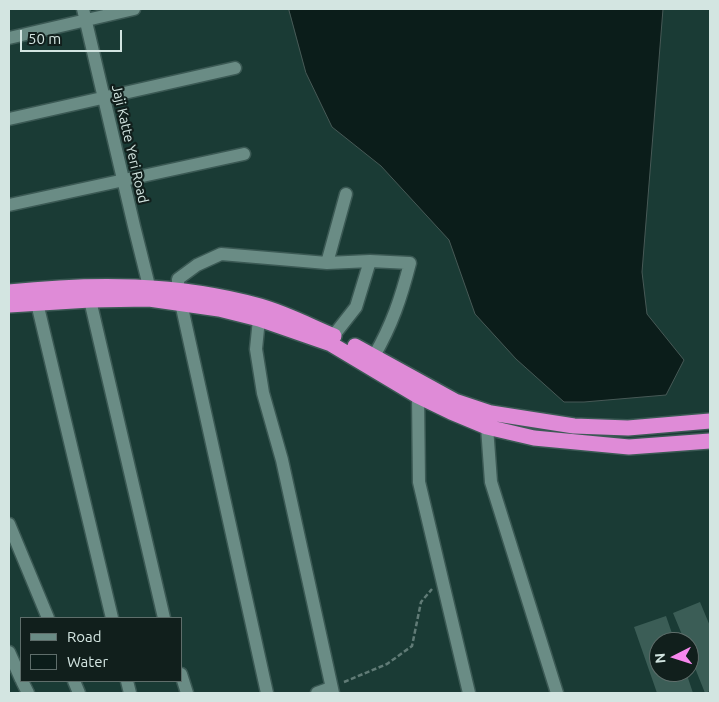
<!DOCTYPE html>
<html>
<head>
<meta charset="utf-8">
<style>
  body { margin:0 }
  #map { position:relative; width:719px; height:702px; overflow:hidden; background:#1a3b35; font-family:Ubuntu,sans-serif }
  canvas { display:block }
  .frame { position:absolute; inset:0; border:10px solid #d3e5e1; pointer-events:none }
  .legend { position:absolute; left:20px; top:617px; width:162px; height:65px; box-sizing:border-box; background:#111f1c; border:1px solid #5f6e6b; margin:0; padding:6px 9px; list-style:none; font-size:15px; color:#d3e5e1 }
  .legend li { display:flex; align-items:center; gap:10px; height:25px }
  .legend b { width:25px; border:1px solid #5f6e6b }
  .north { position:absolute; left:649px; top:632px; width:50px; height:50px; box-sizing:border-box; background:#111f1c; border:1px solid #5f6e6b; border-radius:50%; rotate:265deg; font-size:14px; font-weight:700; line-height:20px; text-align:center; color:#d3e5e1 }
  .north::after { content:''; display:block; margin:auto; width:18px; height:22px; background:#f688ed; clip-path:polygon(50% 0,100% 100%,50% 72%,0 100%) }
  .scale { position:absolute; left:20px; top:30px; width:102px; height:22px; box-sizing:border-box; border:2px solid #d3e5e1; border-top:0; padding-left:6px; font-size:15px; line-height:18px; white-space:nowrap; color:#d3e5e1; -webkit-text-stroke:4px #111f1c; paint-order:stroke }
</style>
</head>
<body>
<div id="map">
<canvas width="719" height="702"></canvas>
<div class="frame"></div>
<ul class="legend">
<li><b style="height:6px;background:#6a8c85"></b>Road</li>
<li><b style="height:14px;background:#0b1d1a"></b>Water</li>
</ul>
<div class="north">N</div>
<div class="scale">50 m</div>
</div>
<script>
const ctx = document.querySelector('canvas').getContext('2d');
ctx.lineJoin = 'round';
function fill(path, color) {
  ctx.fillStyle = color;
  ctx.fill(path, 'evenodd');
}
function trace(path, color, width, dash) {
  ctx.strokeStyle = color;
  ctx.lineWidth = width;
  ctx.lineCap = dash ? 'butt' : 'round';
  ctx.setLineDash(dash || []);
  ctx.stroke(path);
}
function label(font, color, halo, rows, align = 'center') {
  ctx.font = font + ' Ubuntu,sans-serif';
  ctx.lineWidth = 4.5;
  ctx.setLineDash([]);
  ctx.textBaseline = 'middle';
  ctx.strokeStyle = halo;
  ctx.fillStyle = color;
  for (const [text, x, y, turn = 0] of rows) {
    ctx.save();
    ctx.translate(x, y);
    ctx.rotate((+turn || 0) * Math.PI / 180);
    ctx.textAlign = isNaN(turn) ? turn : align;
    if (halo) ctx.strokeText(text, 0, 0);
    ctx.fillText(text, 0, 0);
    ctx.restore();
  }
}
const water = new Path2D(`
  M289,9h374l-21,263 5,42 37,46 -18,35 -82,7h-20l-48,-43 -41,-45 -26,-74 -68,-74 -49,-39 -26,-54z`);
const building = new Path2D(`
  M700,602l10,24v65l-5,2 -16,-40v-11h-4l-12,-29z
  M666,616l9,26h-16v30h27l7,21h-36l-23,-66z`);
const path = new Path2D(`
  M344,682l43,-18 25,-18 9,-44 11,-13`);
const street = new Path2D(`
  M83,9l51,217 15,60
  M9,38l125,-29
  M9,119l226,-51
  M9,205l235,-51
  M327,263l19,-69
  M178,290v-11l19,-14 24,-11 106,9 43,-2 40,2c-9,35 -18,62 -36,93
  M90,300l74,318
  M37,303l75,315
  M181,303l86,390
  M259,319l-3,30 7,44 19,67 51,233
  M334,335l22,-28 14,-46
  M418,396l1,86 50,211
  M487,427l4,55 66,211
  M9,524l39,94
  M9,652l12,27
  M181,674l6,19
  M22,681l6,12
  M74,681l5,12
  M127,681l3,12
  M317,693l14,-5`);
const highway = new Path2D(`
  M9,292c85,-9 168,-9 251,14 25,7 50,20 74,30
  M9,305l81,-5 59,-1 70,10 40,10 72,25 87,52 33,16 36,15 47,11 95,9 81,-6
  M355,346l100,55 36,12 83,13 54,2 82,-7`);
const streetNames = [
  ["Jaji Katte Yeri Road",130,144,77]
];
fill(water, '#0b1d1a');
trace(water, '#475956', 1);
fill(building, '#3b5d56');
trace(street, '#3b5954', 15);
trace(highway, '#3b5954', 18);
trace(path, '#607b76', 2.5, [5, 2.5]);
trace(street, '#6a8c85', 12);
trace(highway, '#df8bd7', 15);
label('14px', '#d3e5e1', '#111f1c', streetNames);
</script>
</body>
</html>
